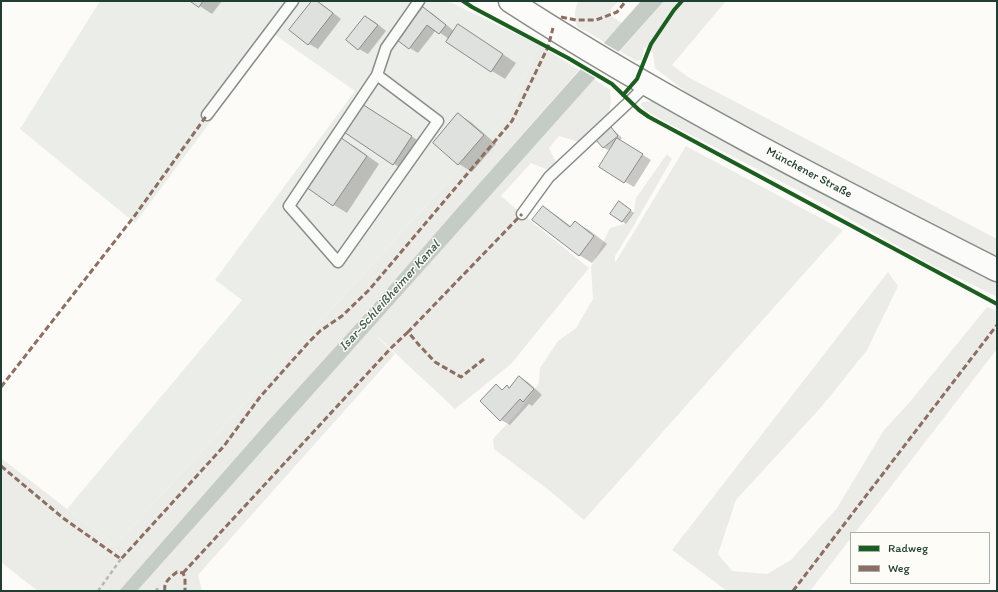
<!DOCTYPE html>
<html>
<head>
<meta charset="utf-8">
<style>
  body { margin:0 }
  #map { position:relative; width:998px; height:592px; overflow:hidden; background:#fcfbf8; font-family:Itim,sans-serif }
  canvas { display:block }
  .frame { position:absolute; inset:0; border:2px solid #1f3d34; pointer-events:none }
  .legend { position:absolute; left:850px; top:532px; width:140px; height:52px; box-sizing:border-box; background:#fdfcf7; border:1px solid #a4b0a9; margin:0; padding:5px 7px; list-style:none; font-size:12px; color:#1f3d34 }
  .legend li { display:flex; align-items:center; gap:8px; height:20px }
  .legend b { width:20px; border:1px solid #a4b0a9 }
</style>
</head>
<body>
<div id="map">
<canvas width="998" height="592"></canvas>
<div class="frame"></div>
<ul class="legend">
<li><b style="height:5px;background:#1b5e20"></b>Radweg</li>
<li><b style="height:5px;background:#8d6e63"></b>Weg</li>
</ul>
</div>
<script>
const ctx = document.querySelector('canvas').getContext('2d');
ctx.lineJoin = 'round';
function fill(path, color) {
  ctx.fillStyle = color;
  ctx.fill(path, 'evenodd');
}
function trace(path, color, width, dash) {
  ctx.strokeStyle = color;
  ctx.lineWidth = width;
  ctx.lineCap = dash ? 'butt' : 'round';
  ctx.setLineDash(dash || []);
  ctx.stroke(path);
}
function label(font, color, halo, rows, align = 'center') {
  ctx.font = font + ' Itim,sans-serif';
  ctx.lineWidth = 3;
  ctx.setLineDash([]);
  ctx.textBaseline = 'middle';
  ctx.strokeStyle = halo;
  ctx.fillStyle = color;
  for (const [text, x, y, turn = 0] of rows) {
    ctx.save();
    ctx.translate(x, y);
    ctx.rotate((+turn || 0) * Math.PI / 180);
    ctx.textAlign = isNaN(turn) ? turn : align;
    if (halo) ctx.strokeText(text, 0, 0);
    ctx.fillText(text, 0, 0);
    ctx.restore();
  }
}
const built = new Path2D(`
  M100,1h348l91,44 -32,72 -392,429 -48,-37 175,-209 -27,-20 140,-189 -80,-56 -140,188 -115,-94z`);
const green = new Path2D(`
  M579,1h40l-8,8v7l11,7 -18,19 -16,-10 -11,-5c-2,-10 -4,-17 2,-26z
  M664,1h62l-54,64 16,12 309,162v18l-290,-149 -52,-40 -2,-15 -9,-6 -2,13 -6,1 -16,-10z
  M539,45l40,25 -125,142 -86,99 -98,108 -151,172h-81l-17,-13 -20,-16v-104l114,88 392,-429z
  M594,79l16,11 1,12 -3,13 -29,27 -20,-6 -10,12 8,16 -7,7 -19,-8 -30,33 21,18 67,54 -78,96 -56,45 -77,-72v1l17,16 -197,221 4,16h-65z
  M653,101l9,4 161,88 174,89v15l-69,-34 -127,-71 -73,-38 -64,-33 -19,-11 -4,-5 1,-3z
  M686,146l157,84 -259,290 -34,-29 -56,-42 -1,-10 26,-28 20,-28 1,-15 18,-27 18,-13 17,-29 -2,-32 19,-39 14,-4 10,-13 2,-13 31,-44 5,5 -42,73 -15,24v7z
  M888,272l10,14 -31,64 -44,55 -87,95 -18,54 14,17 35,3 24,-14 46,-52 47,-78 25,-27 78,-96 10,4v38l-142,184h-4v5l-41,53h-83l-55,-41z`);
const water = new Path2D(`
  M641,1h23l-527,590h-18l151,-172 98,-108 86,-99z`);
const pier = new Path2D(`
  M602,42l19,11 -24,26 -19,-11z`);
const shadow = new Path2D(`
  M192,1h30l-10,13z
  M313,1h3l7,4 18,14 -23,30 -9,-5z
  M423,8l9,5 22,18 17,2 45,30 -11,16 -13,-8 -45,-29 2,-3 -13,-9 -18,23 -8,-5 -11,-8z
  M366,17l9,5 11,9 -18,23 -9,-5z
  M363,105l62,40 -18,27 -13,-8 -49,-32z
  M458,114l13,8 25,22 -24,28 -13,-8 -24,-21z
  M611,129l4,2 7,7 -2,2 31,20 -17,27 -34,-20 13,-21 -5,4 -4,-2 -7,-8z
  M340,139l14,7 25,18 -32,49 -13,-8 -26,-19z
  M624,205l10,8 -8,11 -4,-3z
  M543,207l13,8 16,12 3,-5 14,8 18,14 -15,19 -13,-8z
  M520,377l8,5 14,13 -10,11 -3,-2 -19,21 -9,-5 -20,-19 15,-15 7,4 4,-4 3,2z`);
const building = new Path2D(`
  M190,1h13l-4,6z
  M312,1h5l16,12 -25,32 -19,-15z
  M423,7l23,18 -7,9 -12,-9 -18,24 -12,-9z
  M365,16l13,9 -20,25 -12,-10z
  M458,24l45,30 -12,18 -45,-30z
  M362,104l50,32 -19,29 -49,-33z
  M458,113l26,22 -26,30 -25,-22z
  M611,127l7,9 -15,12 -7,-8z
  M340,137l27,19 -34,50 -27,-19z
  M617,138l26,16 -19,29 -25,-16z
  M619,201l12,9 -9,12 -12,-8z
  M543,206l27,21 5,-6 19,15 -15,20 -47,-36z
  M519,376l15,13 -11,13 -3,-3 -20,22 -20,-20 16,-17 6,6 5,-5 2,3z`);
const path = new Path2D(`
  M487,15v-1
  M98,591l23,-32
  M156,591l1,-2 4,2`);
const service = new Path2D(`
  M377,75l61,46 -100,141 -49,-56 88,-131 9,-27 33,-47
  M207,115l86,-114
  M522,214l27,-37 81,-76 17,-17`);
const secondary = new Path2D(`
  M510,1c156,101 322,185 487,269`);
const quiet = new Path2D(`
  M561,17l15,3h20l21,-8 9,-11
  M484,359l-23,18 -26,-15 -16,-17 -11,-13 114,-118
  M1,387l135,-173 71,-99
  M1,466l62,52 58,41 103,-113 36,-49 48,-54 12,-12 22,-15 27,-26 143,-169 36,-74 5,-19
  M183,573l208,-225 17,-16
  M165,591c-2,-9 6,-14 12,-19l6,1 2,5v13
  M793,591l204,-266`);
const cycleway = new Path2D(`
  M463,1l9,6 96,51 44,26 27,26 10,7 348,187
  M623,95l14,-16 14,-35 23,-34 8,-9`);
const streetNames = [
  ["Münchener Straße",809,173,28]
];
const waterNames = [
  ["Isar-Schleißheimer Kanal",390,296,-48]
];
fill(built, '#ebede8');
fill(green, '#ebece8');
fill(water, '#c5ccc6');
fill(pier, '#fcfbf8');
fill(shadow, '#0003');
fill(building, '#dfe1de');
trace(building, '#888d8a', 1);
trace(service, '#888d8a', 13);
trace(secondary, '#888d8a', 25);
trace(path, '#b5b8b6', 2.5, [4, 3]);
trace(service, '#fbfbf9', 10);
trace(secondary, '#fbfbf9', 22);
trace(quiet, '#8d6e63', 3, [6, 3]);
trace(cycleway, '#1b5e20', 4);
label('12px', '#1f3d34', '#fdfcf7', streetNames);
label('italic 13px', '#435c53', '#fdfcf7', waterNames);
</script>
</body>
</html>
